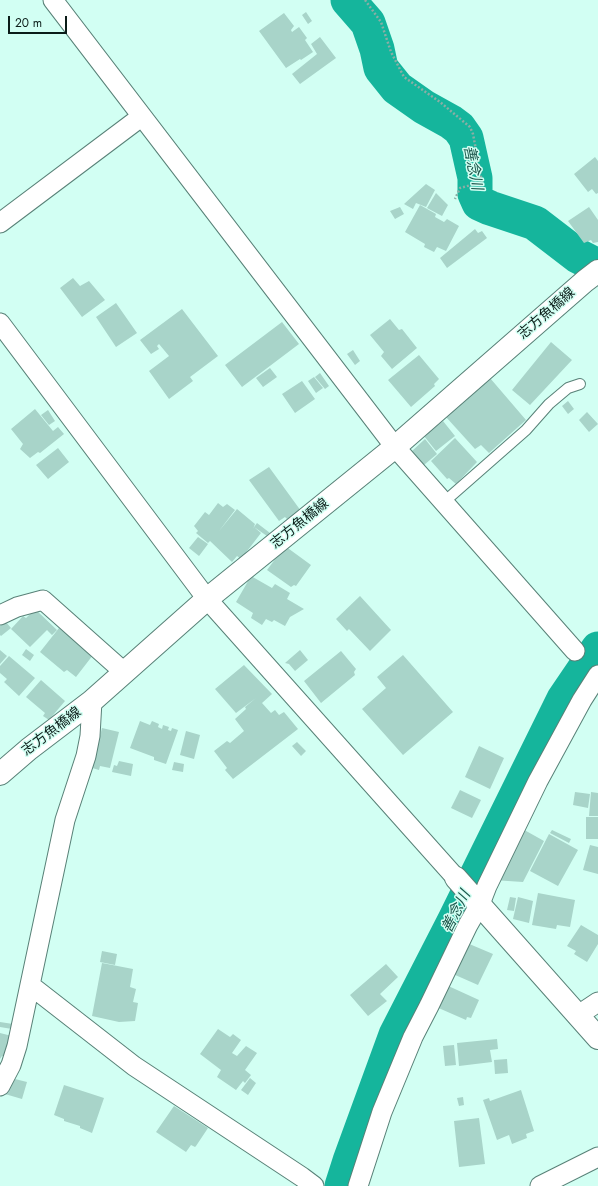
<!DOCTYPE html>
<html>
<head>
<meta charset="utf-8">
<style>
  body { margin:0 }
  #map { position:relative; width:598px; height:1186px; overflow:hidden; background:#d2fff3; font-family:Jost,sans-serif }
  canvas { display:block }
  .scale { position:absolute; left:8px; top:16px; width:59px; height:18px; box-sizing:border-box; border:2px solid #0b1c18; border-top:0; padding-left:5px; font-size:12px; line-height:14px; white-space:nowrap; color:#0b1c18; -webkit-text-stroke:3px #d2fff3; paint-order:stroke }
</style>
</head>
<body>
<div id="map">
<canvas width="598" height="1186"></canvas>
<div class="scale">20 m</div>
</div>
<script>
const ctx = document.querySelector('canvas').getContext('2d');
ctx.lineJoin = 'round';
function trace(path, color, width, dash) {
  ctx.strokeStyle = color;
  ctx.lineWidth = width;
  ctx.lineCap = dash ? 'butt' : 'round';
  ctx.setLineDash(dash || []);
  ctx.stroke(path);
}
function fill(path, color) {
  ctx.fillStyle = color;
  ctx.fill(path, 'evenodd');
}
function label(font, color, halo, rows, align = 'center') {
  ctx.font = font + ' Jost,"Noto Sans JP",sans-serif';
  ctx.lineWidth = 3;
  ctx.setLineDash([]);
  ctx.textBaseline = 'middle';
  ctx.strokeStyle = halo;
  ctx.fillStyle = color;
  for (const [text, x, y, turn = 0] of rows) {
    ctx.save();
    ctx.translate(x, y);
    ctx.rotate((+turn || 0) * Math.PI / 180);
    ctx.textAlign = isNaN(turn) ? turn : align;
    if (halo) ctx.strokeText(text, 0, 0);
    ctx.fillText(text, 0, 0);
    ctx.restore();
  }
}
const river = new Path2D(`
  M348,0l20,23 9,26 4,19 16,20 27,19 27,15 8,6 7,10 9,40v16l4,9 11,5 45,15 43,33 20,10
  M342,1186l8,-25 46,-126 59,-115 109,-221 34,-50`);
const building = new Path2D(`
  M306,12l6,9 -4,3 -6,-9z
  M284,13l10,13 -3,4 1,2 7,-5 8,11 -2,2 8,12 -12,8 -1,-1 -14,9 -27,-37z
  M320,37l16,21 -36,26 -8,-10 25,-20 -6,-10z
  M595,157l3,4v32l-2,1 -4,-5 -4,3 -14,-18z
  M426,184l9,6 -9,17 -10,-4 -3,6 -9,-5z
  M436,193l12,12 -6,11 -15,-8z
  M420,205l16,9 -1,3 9,5 3,-3 12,7 -13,25 -9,-4 -3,5 -10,-5 1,-3 -20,-12z
  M400,207l4,7 -9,5 -5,-8z
  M589,207l9,13v22l-5,1 -2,-3 -7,3 -16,-22z
  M475,229l3,4 4,-2 5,7 -40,30 -7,-10z
  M73,278l7,8 9,-5 16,19 -23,17 -22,-29z
  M116,303l21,30 -21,14 -20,-30z
  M182,309l36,47 -28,21 3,4 -24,18 -20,-28 20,-15 -10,-12 -2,2 2,3 -8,5 -11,-14z
  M390,319l9,11 3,-1 15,19 -25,21 -11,-13 3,-4 -14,-17z
  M282,322l17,22 -57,43 -17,-22z
  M551,342l21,18 -42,45 -18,-15z
  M353,350l7,11 -5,4 -8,-11z
  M419,355l20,24 -5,5 1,2 -24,21 -23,-27z
  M270,368l7,9 -14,10 -7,-9z
  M320,373l9,13 -4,3 -10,-12z
  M314,377l9,11 -7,5 -8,-12z
  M490,378l36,42 -37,33 -8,-8 -6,4 -29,-32z
  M302,381l13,18 -20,14 -13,-19z
  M568,401l6,8 -6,5 -6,-8z
  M35,409l18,22 5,-4 6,7 -24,19 -2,-1 -8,6 -10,-9 3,-5 -12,-15z
  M48,410l7,11 -6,4 -8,-10z
  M587,412l11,12 -9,8 -10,-12z
  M443,421l12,15 -19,15 -12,-15z
  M455,438l22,24 -21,22 -7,-6 -2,1 -16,-18z
  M425,439l12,15 -13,11 -12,-14z
  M58,448l11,14 -21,17 -12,-14z
  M269,467l32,44 -12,10 -4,-4 -6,4 -30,-41z
  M218,503l5,4 4,-3 8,6 -16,21 18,-22 18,15 -2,5 1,-2 7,6 -20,26 -4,-3 -5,6 -22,-21 -2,2 -12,-10 2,-2 -4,-5 11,-14 4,3z
  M257,523l13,10 -3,3 -13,-9z
  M198,537l10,7 -9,12 -10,-8z
  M285,546l26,19 -15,21 -2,-1 -3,2 -24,-17z
  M251,576l21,12 3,-4 15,9 -3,6 17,10 -14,8 -5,9 -11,-6 -2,2 -6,-3 -4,6 -11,-7 2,-5 -17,-11z
  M360,596l31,34 -21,21 -21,-22 -2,2 -11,-12z
  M35,609l22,21 -5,5 -5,-5 -17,17 -19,-18 12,-13 3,2z
  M5,621l6,7 -10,8 -1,-1v-9z
  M59,628l34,27 -17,22 -9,-7 -3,2 -24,-20z
  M26,649l8,6 -4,6 -8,-6z
  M0,650l7,6 -7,8z
  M300,650l8,10 -13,11 -6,-7 -4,-1z
  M341,651l15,18 -2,3 1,3 -34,28 -17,-22z
  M403,655l50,57 -50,43 -41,-46 24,-21 -9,-11z
  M9,656l26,22 -16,18 -15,-14 3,-3 -7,-6v-7z
  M244,665l28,29 -10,9 9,10 4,-3 4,5 5,-3 14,17 -65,50 -8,-9 2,-2 -13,-17 13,-10 3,2 14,-12 -9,-12 11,-10 -1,-2 11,-9 -20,15 -21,-24z
  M41,680l24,21 -16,19 -6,-4 2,-3 -19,-16z
  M140,721l10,4 2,-4 7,3 -1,3 4,2 1,-4 6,2 -1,3 3,1 1,-3 6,2 -12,34 -12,-4v-3l-24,-9z
  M102,728l17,4 -9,36 -10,-2 -1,4 -10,-3 8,-31h3z
  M186,731l14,4 -6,24 -14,-4z
  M297,742l9,9 -5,5 -9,-10z
  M479,746l25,12 -14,31 -25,-12z
  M119,761l14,3 -2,12 -19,-4 2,-7 3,1z
  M174,762l10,2 -1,8 -11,-2z
  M460,790l21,10 -9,18 -21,-10z
  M575,792l15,2 -2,14 -15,-3z
  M591,792l7,1v23h-9z
  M586,817h12v22h-12z
  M519,827l25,14 -21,41 -30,-2z
  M552,830l19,9 -2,4 -19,-10z
  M549,834l29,16 -20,36 -28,-15z
  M590,845l8,2v27l-15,-4z
  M538,893l37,7 -5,27 -13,-2 -1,4 -24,-4z
  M510,897l6,1 -2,13 -7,-1z
  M518,897l15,4 -4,22 -16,-4z
  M581,925l17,10v9l-11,18 -13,-8 2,-3 -9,-5z
  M467,943l26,11 -15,31 -25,-11z
  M102,951l15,3 -2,11 -15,-3z
  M102,963l31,6 -3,18 6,2 -3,13 5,1 -3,18 -16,1 -27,-6z
  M386,964l12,13 -18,17 7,7 -19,15 -18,-21z
  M444,984l35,16 -8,18 -4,-1 -1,3 -32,-14z
  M0,1022l13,2 -1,5 -12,-2z
  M218,1029l12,8 3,-3 8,6 -9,13 5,3 9,-10 11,7 -12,17 6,5 -6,8 -2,-2 -7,9 -19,-13 4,-7 -21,-16z
  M0,1033l12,3 -4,20h-6l-2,3z
  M497,1039l1,10 -8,1 2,12 -33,4 -2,-23z
  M454,1045l2,20 -11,1 -2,-20z
  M507,1059l1,14 -13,1 -1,-14z
  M11,1078l16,4 -5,17 -17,-5z
  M250,1078l6,5 -8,12 -7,-5z
  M64,1085l40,13 -12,35 -12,-5v-2l-16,-5v-2l-10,-4z
  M521,1090l13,41 -8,3 1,4 -15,6 -3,-9 -12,5 -14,-40 6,-2 1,3z
  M463,1097l1,8 -5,1 -2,-8z
  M174,1106l34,22 -12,18 -1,1 -4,-2 -5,7 -30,-20z
  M479,1118l6,46 -26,3 -5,-46z`);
const path = new Path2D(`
  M365,0l16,22 10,30 13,25 36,25 30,25 3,7 9,48 -22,6 -5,11`);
const service = new Path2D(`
  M444,502l82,-72 23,-26 19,-16 12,-4`);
const minor = new Path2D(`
  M53,0l342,447 180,204
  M0,223l141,-106
  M0,323l207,276 249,279
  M0,615l17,-8 26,-7 81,72
  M30,985l104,81 168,111 12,9
  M577,1016l21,-14
  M0,1086l11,-21 6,-19 48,-226 21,-64 4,-20 2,-35
  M358,1186l24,-74 31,-75 16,-31 39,-81 12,-21 7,-18 51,-105 44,-81 16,-25
  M540,1186l58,-29`);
const tertiary = new Path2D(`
  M456,878l142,160`);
const secondary = new Path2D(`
  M0,774l29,-25 63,-48 115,-102 188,-152 190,-166 13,-10`);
const streetNames = [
  ["志方魚橋線",547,314,-41],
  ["志方魚橋線",300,524,-39],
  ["志方魚橋線",52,732,-37]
];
const waterNames = [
  ["善念川",472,168,79],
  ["善念川",457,912,-63]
];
trace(river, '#15b59c', 35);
fill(building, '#a8d4c9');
trace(service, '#588177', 12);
trace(minor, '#588177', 21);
trace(tertiary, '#588177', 24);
trace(secondary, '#588177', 24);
trace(path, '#8baea5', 2.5, [2, 2]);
trace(service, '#fff', 10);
trace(minor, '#fff', 19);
trace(tertiary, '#fff', 22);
trace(secondary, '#fff', 22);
label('14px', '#0b1c18', '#d2fff3', streetNames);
label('italic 15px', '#1b5449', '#d2fff3', waterNames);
</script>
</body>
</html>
